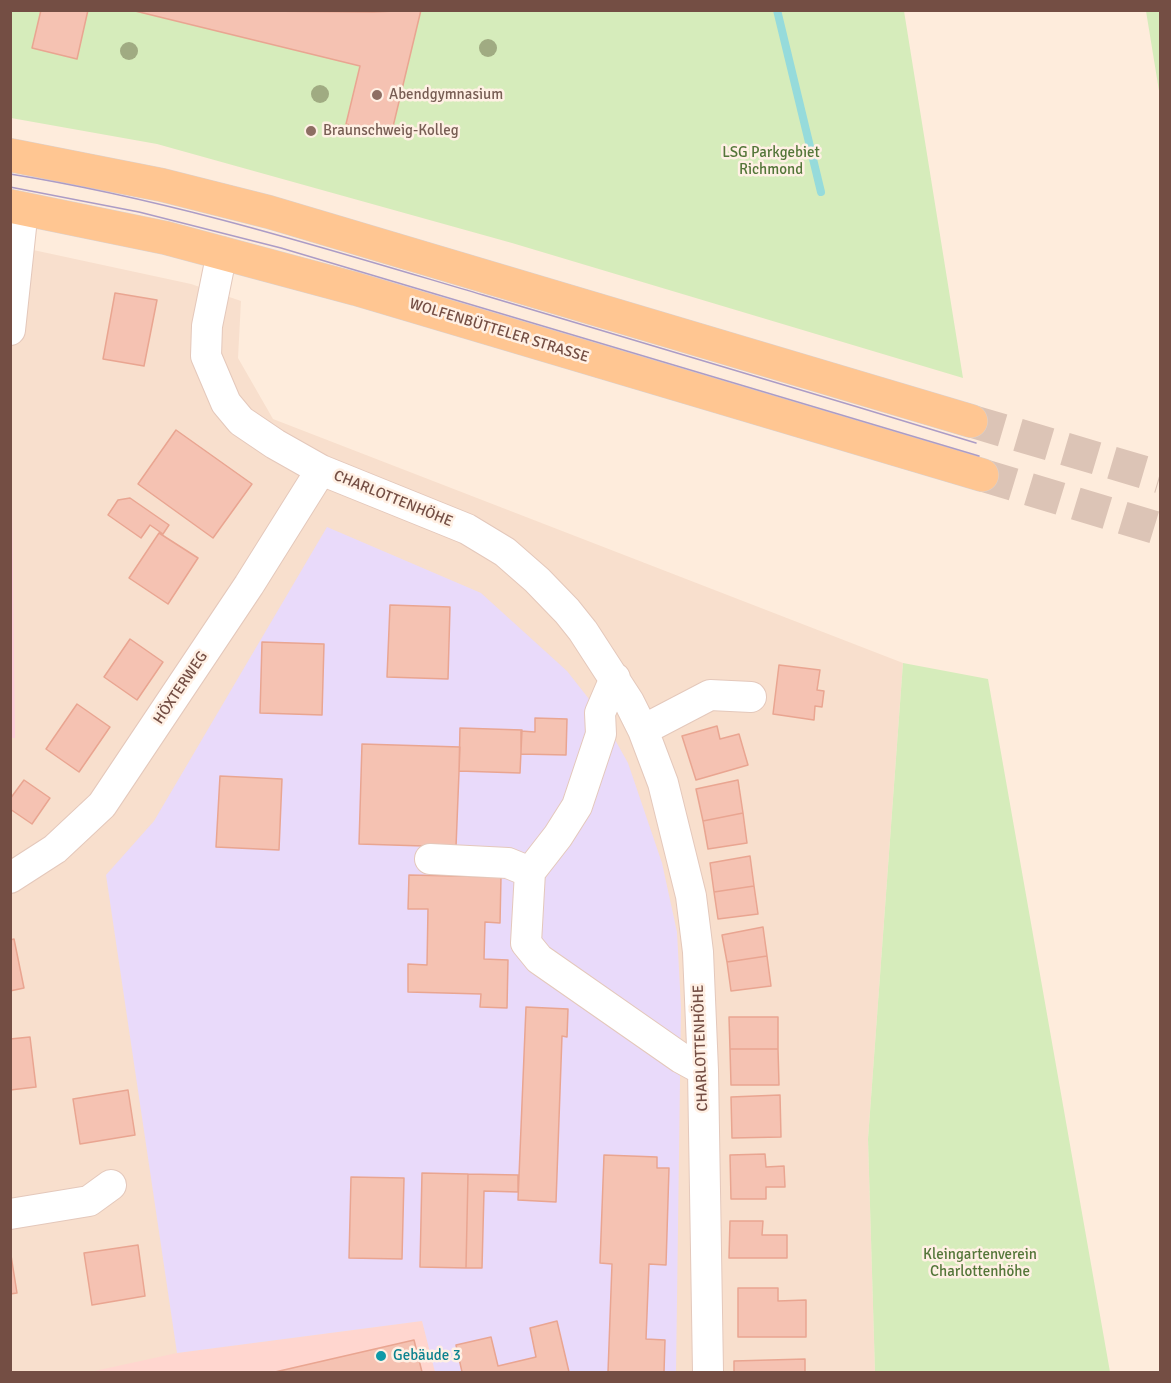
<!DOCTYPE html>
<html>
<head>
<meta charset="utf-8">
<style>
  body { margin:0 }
  #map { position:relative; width:1171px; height:1383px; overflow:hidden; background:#feecdc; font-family:Signika,sans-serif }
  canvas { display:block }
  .frame { position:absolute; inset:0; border:12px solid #744e44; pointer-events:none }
</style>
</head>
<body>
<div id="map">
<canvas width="1171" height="1383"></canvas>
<div class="frame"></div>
</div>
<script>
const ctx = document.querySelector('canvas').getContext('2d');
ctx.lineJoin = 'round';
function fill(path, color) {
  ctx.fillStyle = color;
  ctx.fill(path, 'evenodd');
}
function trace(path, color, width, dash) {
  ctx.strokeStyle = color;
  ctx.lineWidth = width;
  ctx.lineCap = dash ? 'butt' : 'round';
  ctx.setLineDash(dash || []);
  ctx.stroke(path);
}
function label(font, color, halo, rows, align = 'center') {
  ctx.font = font + ' Signika,sans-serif';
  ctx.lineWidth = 5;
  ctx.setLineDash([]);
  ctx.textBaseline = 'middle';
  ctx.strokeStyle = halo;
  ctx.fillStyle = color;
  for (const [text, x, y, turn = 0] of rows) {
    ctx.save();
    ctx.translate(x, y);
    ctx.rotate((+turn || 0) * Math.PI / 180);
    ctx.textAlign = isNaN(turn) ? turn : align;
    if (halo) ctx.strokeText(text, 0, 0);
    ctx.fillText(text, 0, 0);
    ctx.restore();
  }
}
const residential = new Path2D(`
  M10,245l181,39 50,17 -3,57 35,61 630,244 -35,476 7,233h-864z`);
const commercial = new Path2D(`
  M422,1321l13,51h-345l87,-19z`);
const education = new Path2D(`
  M327,527l154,66 86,78 33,42 28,50 34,100 15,69 4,75 -5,365h-241l-13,-51 -245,32 -71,-478 48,-54z`);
const medical = new Path2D(`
  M10,496h2l3,242h-5z`);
const green = new Path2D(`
  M10,11h894l59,367 -451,-135 -355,-99 -146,-26z
  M1146,11h14v86z
  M903,663l85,16 122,693h-235l-7,-233z`);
const stream = new Path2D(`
  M777,10l44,182`);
const building = new Path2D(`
  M41,10h47l-11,49 -45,-11z
  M131,10l242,2 48,-2 -30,125 -45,-11 14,-58z
  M115,293l42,7 -13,66 -41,-7z
  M176,430l76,54 -39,54 -75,-54z
  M130,498l39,27 -6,9 -13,-9 -9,13 -33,-23 10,-15z
  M159,533l39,25 -30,46 -39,-26z
  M390,605l60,2 -2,72 -61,-2z
  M130,639l33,23 -26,38 -33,-23z
  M262,642l62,2 -2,71 -62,-2z
  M779,665l41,5 -3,20 7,1 -2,16 -7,-1 -1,14 -41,-6z
  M77,704l33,23 -31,45 -33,-23z
  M535,718l32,1 -1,36 -45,-1v-23l14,1z
  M717,726l3,13 19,-5 9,31 -52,15 -14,-44z
  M460,728l62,2 -2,43 -61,-2z
  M362,744l98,3 -4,100 -97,-3z
  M220,776l62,3 -3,71 -63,-3z
  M24,780l26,18 -18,26 -22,-15v-10z
  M738,780l5,33 -40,8 -7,-32z
  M743,813l4,30 -39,6 -5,-28z
  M750,856l4,30 -40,6 -4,-29z
  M409,875l92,2 -1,46 -15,-1 -1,37 24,1 -1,48 -27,-1 1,-13 -73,-2v-28l19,1 1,-56h-20z
  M754,886l4,28 -40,5 -4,-27z
  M763,927l4,29 -40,6 -5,-27z
  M14,939l10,49 -14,3v-51z
  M767,956l4,30 -40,5 -4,-29z
  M526,1007l42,2 -1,28 -5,-1 -6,166 -38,-2z
  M729,1017h49v32h-48z
  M30,1037l6,50 -26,3v-51z
  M730,1049h48l1,36h-48z
  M128,1090l7,45 -55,9 -7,-45z
  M780,1095l1,42 -49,1 -1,-41z
  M765,1154l1,13 18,-1 1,21h-19v12h-35l-1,-44z
  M604,1155l53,2v11h12l-3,97 -17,-1 -3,75 19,1 -1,32h-56l4,-108 -12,-1z
  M422,1173l46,1 -2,94 -46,-1z
  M468,1174l50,1v17l-34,-1 -2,77h-16z
  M351,1177l53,1 -2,81 -53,-1z
  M730,1221h33l-1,14h25v23h-58z
  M138,1245l7,51 -53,9 -8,-52z
  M10,1249l7,44 -7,1z
  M738,1288h40v13l28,-1v37h-68z
  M557,1321l12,51h-107l-6,-27 35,-8 7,29 38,-9 -6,-29z
  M414,1340l8,32h-147z
  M805,1359v13h-71v-11z`);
const majorTunnel = new Path2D(`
  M971,421l189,56
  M982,475l178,54`);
const minor = new Path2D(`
  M222,252l-15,74 -1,30 20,47 15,18 34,23 46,26 146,59 38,23 32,28 30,31 16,20 46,71 14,28 20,53 28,113 7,56 5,118 5,302
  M10,330l13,-121
  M615,678l-15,35 1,21 -24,72 -19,30 -28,36 -4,71 13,16 142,99 22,12
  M643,730l67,-35 41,2
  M430,859l78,4 22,9
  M10,878l45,-29 47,-44 147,-220 72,-115
  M10,1214l79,-13 22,-16`);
const major = new Path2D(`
  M10,155l152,30 107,27 702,209
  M10,206l156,32 190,51 626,186`);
const tram = new Path2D(`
  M10,174c162,26 317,75 473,121 165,49 329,98 493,148
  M10,187l129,25 142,36 698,208`);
const trees = [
  [488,48],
  [129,51],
  [320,94]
];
const markers = [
  [377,95,6,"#8d6e63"],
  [311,131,6,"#8d6e63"],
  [381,1356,6,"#0f9aa8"]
];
const educationNames = [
  ["Abendgymnasium",389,95],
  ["Braunschweig-Kolleg",323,131]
];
const parkNames = [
  ["LSG Parkgebiet",771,153],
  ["Richmond",771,170],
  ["Kleingartenverein",980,1255],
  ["Charlottenhöhe",980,1272]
];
const streetNames = [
  ["WOLFENBÜTTELER STRASSE",499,331,17],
  ["CHARLOTTENHÖHE",393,499,22],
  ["HÖXTERWEG",181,688,-56],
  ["CHARLOTTENHÖHE",701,1048,-92]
];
const cultureNames = [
  ["Gebäude 3",393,1356]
];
fill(residential, '#f8dfcd');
fill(commercial, '#ffd6cf');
fill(education, '#e9dafa');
fill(medical, '#fdcfdb');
fill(green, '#d6ecbb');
trace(stream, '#96dbdb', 8);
fill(building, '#f5c2b2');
trace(building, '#e9a591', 1.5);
trace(majorTunnel, '#dcc4b6', 33, [33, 16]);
trace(minor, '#e4c8bb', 32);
trace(major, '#dbd1ce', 34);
trace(minor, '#fff', 30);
trace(major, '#ffc692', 33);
trace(tram, '#ac9cc6', 1.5);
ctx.fillStyle = '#a0ab82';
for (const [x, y] of trees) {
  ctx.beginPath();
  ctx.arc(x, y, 9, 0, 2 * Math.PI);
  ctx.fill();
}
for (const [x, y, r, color] of markers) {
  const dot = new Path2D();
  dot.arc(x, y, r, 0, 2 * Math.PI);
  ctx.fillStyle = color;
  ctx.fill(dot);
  trace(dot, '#fff0e4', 2);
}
label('15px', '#785e54', '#fff0e4', educationNames, 'left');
label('15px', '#547639', '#fff0e4', parkNames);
label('15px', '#744e44', '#fff0e4', streetNames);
label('15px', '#0d838f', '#fff0e4', cultureNames, 'left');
</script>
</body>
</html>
